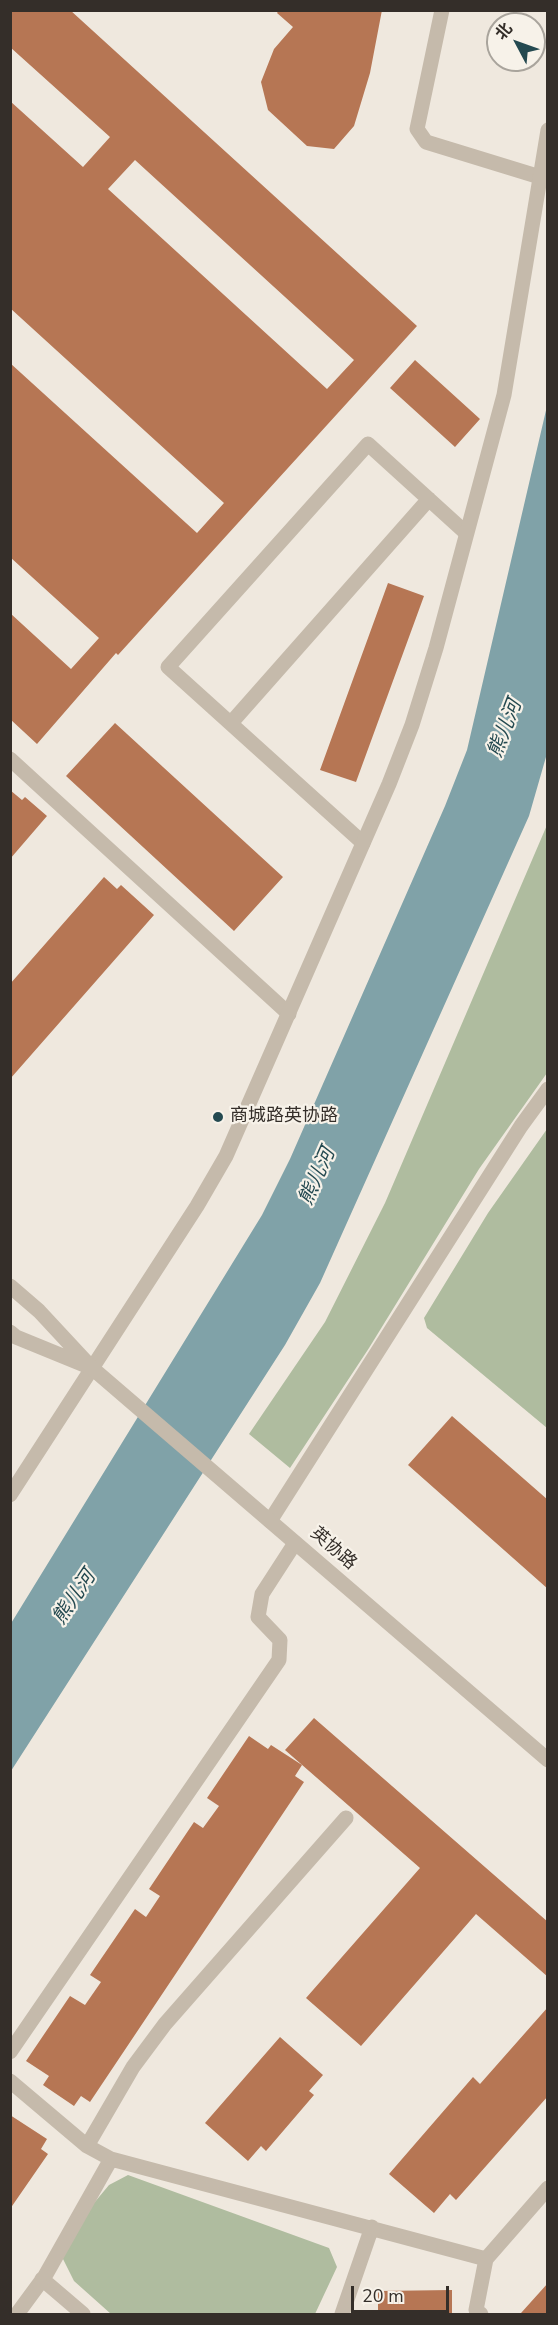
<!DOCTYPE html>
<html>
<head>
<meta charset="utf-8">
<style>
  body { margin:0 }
  #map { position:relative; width:558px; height:2325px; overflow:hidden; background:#efe8de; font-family:"Nunito Sans","Noto Sans SC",sans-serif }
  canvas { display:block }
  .frame { position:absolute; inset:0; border:12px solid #342e29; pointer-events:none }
  .north { position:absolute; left:486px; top:12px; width:60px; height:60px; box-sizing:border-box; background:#f7f2e9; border:2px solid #a9a49c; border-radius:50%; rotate:311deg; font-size:16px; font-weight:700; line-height:24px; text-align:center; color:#342e29 }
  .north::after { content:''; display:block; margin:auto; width:21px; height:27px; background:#244950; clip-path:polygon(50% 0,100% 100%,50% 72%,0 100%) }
  .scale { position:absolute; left:351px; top:2286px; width:98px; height:27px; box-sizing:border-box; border:3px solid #342e29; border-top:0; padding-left:8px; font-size:18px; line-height:21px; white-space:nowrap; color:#342e29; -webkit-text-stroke:4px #f7f2e9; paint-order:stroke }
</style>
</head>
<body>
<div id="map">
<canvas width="558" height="2325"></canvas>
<div class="frame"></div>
<div class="north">北</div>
<div class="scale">20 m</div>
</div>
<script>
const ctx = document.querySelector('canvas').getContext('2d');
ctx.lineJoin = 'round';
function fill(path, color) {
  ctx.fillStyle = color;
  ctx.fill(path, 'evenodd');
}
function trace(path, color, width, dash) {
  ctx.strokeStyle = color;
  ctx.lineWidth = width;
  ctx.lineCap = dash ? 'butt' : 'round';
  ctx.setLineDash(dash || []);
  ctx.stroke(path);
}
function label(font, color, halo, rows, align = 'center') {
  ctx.font = font + ' "Nunito Sans","Noto Sans SC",sans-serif';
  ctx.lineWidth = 4.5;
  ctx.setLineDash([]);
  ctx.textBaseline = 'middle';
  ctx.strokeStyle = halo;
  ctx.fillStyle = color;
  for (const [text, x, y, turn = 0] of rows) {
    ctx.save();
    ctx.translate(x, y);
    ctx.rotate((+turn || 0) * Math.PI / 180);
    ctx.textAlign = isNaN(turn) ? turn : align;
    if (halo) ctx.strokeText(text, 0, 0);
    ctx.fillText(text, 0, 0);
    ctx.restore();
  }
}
const green = new Path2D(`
  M547,825v248l-68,96 -110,179 -79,120 -41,-34 76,-112 60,-119z
  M547,1129v299l-120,-100 -3,-10 64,-105z
  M128,2175l201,73 8,19 -22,47h-204l-37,-33 -12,-24 27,-48 20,-24z`);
const water = new Path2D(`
  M547,406l1,344 -19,66 -209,467 -35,62 -274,426 -1,-146 252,-410 28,-56 155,-353 22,-56z`);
const building = new Path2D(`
  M10,10h60l347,316 -299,329 -2,-2 -79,91 -27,-25v-106l61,56 28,-31 -89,-81v-194l187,170 27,-30 -214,-195v-207l73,66 27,-30 -100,-90zM135,160l219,200 -27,29 -219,-200z
  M279,10h103l-12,63 -16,53 -20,23 -27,-3 -39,-36 -7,-28 13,-33 19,-22 -16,-14z
  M415,360l65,59 -25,28 -65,-59z
  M388,583l36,13 -68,186 -36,-12z
  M115,723l168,154 -49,54 -168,-155z
  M10,790l12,10 3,-3 22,19 -37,43z
  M104,877l13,12 4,-4 33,30 -144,164v-95z
  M452,1416l96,84v89l-140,-124z
  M314,1718l234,204v55l-72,-63 -115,132 -55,-48 114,-130 -135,-118z
  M249,1736l19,13 3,-4 31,20 -7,11 9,6 -214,320 -9,-6 -7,10 -31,-21 6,-9 -23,-15 44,-65 15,9 16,-23 -11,-7 45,-66 11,8 14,-21 -11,-7 45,-67 9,6 16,-22 -12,-8z
  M548,2007v89l-92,104 -6,-6 -16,19 -45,-39 84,-97 7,7z
  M280,2037l43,38 -14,16 5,4 -48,56 -5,-5 -13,15 -43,-38z
  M10,2115l37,24 -6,10 7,5 -38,55z
  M548,2283v31h-25l-2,-1z
  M452,2290v24h-74v-23z`);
const service = new Path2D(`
  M442,10l-25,119 9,13 114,35
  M231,723l198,-224
  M10,759l279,255
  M363,843l-195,-176 200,-223 98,89
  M270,1521l251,-395 27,-37
  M10,2052l269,-392 1,-20 -22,-23 4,-23 33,-51
  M10,2081l77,65 24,13 375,100
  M87,2146l46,-79 32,-43 181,-206
  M42,2279l41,35
  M17,2314l28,-38 66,-117
  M342,2314l30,-87
  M481,2314l-5,-4 10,-51 62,-71`);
const minor = new Path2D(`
  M10,1495l187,-289 29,-50 163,-372 23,-59 24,-77 68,-253 44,-265`);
const tertiary = new Path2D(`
  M10,1286l29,25 53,57 456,392
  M10,1332l6,5 71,29`);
const markers = [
  [218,1117,6,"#244950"]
];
const poiNames = [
  ["商城路英协路",230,1117]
];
const streetNames = [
  ["英协路",333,1549,41]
];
const waterNames = [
  ["熊儿河",506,729,-69],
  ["熊儿河",318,1177,-66],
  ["熊儿河",75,1598,-56]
];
fill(green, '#afbc9f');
fill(water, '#80a2a8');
fill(building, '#b67654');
trace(service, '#c5baab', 15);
trace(minor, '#c5baab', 15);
trace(tertiary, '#c5baab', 15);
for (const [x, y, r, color] of markers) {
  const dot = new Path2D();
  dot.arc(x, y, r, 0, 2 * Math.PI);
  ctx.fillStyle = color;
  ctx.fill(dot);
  trace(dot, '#f7f2e9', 2);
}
label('18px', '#342e29', '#f7f2e9', poiNames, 'left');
label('18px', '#342e29', '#f7f2e9', streetNames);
label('italic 20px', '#244950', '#f7f2e9', waterNames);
</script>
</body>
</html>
